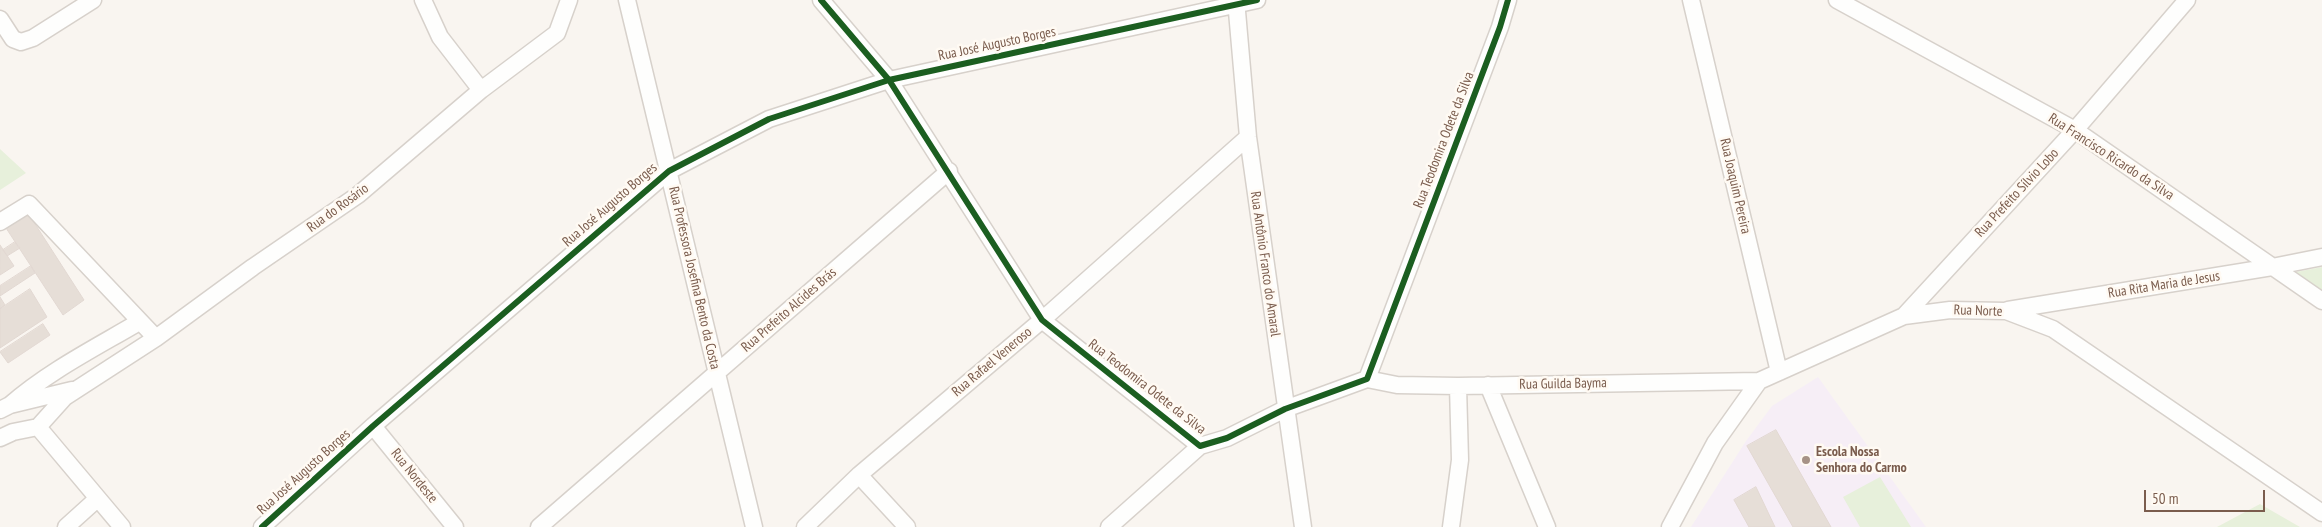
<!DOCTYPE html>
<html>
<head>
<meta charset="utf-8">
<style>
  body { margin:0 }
  #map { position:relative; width:2322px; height:527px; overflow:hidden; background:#f9f5f0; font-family:"PT Sans Narrow",sans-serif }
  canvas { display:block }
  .scale { position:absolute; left:2144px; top:490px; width:121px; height:22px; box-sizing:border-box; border:2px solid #7a5c4d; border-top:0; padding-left:6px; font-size:15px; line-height:18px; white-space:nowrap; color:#7a5c4d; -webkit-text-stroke:4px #fffaf3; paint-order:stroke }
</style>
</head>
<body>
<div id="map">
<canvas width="2322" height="527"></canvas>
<div class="scale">50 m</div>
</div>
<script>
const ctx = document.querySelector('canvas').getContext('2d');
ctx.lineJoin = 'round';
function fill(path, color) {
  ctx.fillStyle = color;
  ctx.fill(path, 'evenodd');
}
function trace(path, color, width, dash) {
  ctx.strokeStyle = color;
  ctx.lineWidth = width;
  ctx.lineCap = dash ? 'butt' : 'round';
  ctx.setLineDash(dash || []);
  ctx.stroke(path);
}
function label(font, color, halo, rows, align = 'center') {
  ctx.font = font + ' "PT Sans Narrow",sans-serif';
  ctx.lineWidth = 5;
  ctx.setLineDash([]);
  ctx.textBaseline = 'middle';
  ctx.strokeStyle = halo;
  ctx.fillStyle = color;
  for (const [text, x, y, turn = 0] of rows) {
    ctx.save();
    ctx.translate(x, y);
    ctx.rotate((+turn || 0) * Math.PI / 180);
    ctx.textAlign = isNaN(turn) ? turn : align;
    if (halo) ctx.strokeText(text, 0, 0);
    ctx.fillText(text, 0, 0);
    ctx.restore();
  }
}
const education = new Path2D(`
  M1818,377l108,150h-235l55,-86 26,-35z`);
const green = new Path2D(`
  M0,149l26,24 -26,17z
  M2322,267v28l-31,-22z
  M1880,477l31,50h-51l-17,-30z
  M2260,504l40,23h-83z`);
const building = new Path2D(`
  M28,213l56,87 -21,15 -57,-87z
  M15,242l5,6 -13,8 -4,-6z
  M0,245l14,21 -14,9z
  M31,266l4,7 -35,23v-10z
  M30,289l17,28 -47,31v-39z
  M0,297l5,8 -5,4z
  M43,324l7,11 -42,28 -8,-11z
  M1776,430l55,97h-38l-46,-81z
  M1756,487l19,40h-26l-15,-27z`);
const minor = new Path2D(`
  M423,0l17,37 41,53
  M627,0l127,527
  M821,0l68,80 153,240 158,126 27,-8 58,-29 82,-30 133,-352 8,-27
  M1236,0l12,137 55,390
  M1691,0l88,372
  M1837,0l238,130 247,171
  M0,19l13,20 8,3 12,-4 60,-38
  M0,222l29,-18 127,134
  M2008,310l264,-43 50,-10
  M1904,316l171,-186 112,-130
  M1367,379l30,6 61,1 301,-5
  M1488,385l59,142
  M10,405c39,-34 85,-57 129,-83
  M0,410l10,-5 62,-15
  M373,426l82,101
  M38,427l84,100
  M0,438l13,-6 25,-5 27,-30 91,-59 97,-71 105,-72 123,-105 76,-57 12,-33
  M859,475l48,52
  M66,527l31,-28
  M262,527l111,-101 296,-255 100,-52 120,-39 368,-80
  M539,527l410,-356
  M805,527l54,-52 183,-155 206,-183
  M1109,527l91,-81
  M1451,527l9,-67 -2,-74
  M1670,527l45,-84 44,-62 145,-65 46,-6 56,1 47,18 269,184`);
const cycleway = new Path2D(`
  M821,0l68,80 153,240 158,126 27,-8 58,-29 82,-30 133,-352 8,-27
  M262,527l111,-101 296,-255 100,-52 120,-39 368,-80`);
const markers = [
  [1806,460,5,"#a69286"]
];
const streetNames = [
  ["Rua José Augusto Borges",997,44,-12],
  ["Rua Teodomira Odete da Silva",1444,140,-69],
  ["Rua Francisco Ricardo da Silva",2111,157,33],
  ["Rua Joaquim Pereira",1735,186,77],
  ["Rua Prefeito Sílvio Lobo",2017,193,-47],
  ["Rua José Augusto Borges",610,205,-41],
  ["Rua do Rosário",338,208,-36],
  ["Rua Antônio Franco do Amaral",1265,264,82],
  ["Rua Professora Josefina Bento da Costa",694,278,77],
  ["Rua Rita Maria de Jesus",2164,285,-9],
  ["Rua Prefeito Alcides Brás",789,310,-41],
  ["Rua Norte",1978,311,2],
  ["Rua Rafael Veneroso",992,362,-40],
  ["Rua Guilda Bayma",1563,384,-1],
  ["Rua Teodomira Odete da Silva",1147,387,38],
  ["Rua José Augusto Borges",304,472,-42],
  ["Rua Nordeste",414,476,51]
];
const poiNames = [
  ["Escola Nossa",1816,452],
  ["Senhora do Carmo",1816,468]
];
fill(education, '#f6eef6');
fill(green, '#e7f0db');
fill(building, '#e6ded7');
trace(building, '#e2d8d2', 1);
trace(minor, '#d7d1cb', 19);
trace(minor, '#fefefd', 16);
trace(cycleway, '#1b5e20', 6);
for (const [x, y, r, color] of markers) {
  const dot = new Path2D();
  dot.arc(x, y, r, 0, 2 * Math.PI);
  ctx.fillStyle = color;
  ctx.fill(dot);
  trace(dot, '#fffaf3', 2);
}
label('14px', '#7a5c4d', '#fffaf3', streetNames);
label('bold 14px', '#7a5c4d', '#fffaf3', poiNames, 'left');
</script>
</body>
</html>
